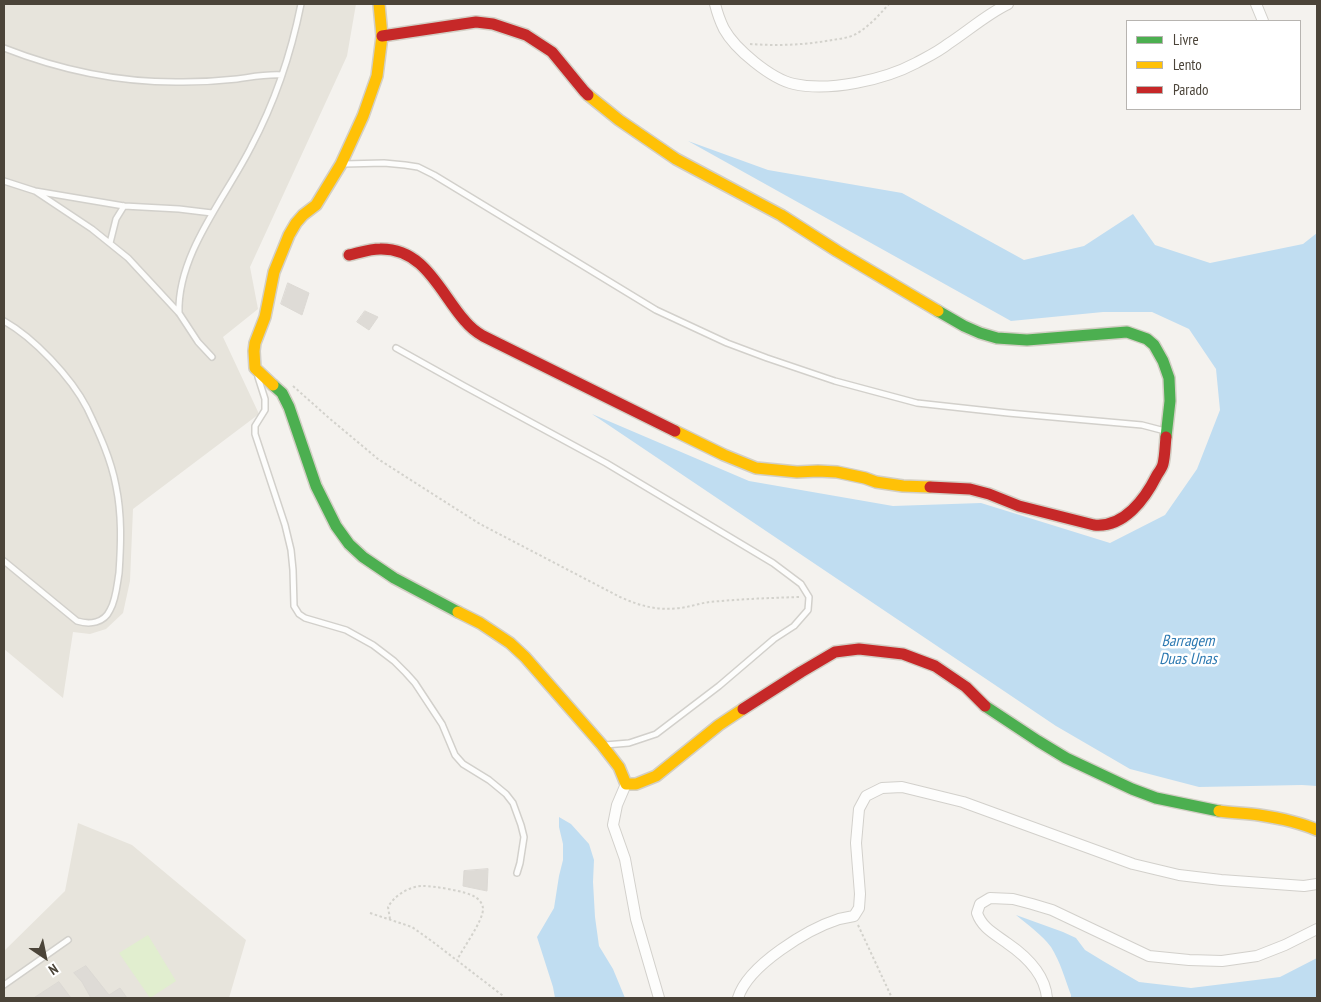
<!DOCTYPE html>
<html>
<head>
<meta charset="utf-8">
<style>
  body { margin:0 }
  #map { position:relative; width:1321px; height:1002px; overflow:hidden; background:#f4f2ee; font-family:"PT Sans Narrow",sans-serif }
  canvas { display:block }
  .frame { position:absolute; inset:0; border:5px solid #4b4439; pointer-events:none }
  .legend { position:absolute; left:1126px; top:20px; width:175px; height:90px; box-sizing:border-box; background:#fff; border:1px solid #b7b4b0; margin:0; padding:6px 9px; list-style:none; font-size:15px; color:#4b4439 }
  .legend li { display:flex; align-items:center; gap:10px; height:25px }
  .legend b { width:25px; border:1px solid #b7b4b0 }
  .north { position:absolute; left:20px; top:932px; width:50px; height:50px; -webkit-text-stroke:4px #fff; paint-order:stroke; rotate:146deg; font-size:14px; font-weight:700; line-height:20px; text-align:center; color:#4b4439 }
  .north::after { content:''; display:block; margin:auto; width:18px; height:22px; background:#4b4439; clip-path:polygon(50% 0,100% 100%,50% 72%,0 100%) }
</style>
</head>
<body>
<div id="map">
<canvas width="1321" height="1002"></canvas>
<div class="frame"></div>
<ul class="legend">
<li><b style="height:6px;background:#4caf50"></b>Livre</li>
<li><b style="height:6px;background:#ffc107"></b>Lento</li>
<li><b style="height:6px;background:#c62828"></b>Parado</li>
</ul>
<div class="north">N</div>
</div>
<script>
const ctx = document.querySelector('canvas').getContext('2d');
ctx.lineJoin = 'round';
function fill(path, color) {
  ctx.fillStyle = color;
  ctx.fill(path, 'evenodd');
}
function trace(path, color, width, dash) {
  ctx.strokeStyle = color;
  ctx.lineWidth = width;
  ctx.lineCap = dash ? 'butt' : 'round';
  ctx.setLineDash(dash || []);
  ctx.stroke(path);
}
function label(font, color, halo, rows, align = 'center') {
  ctx.font = font + ' "PT Sans Narrow",sans-serif';
  ctx.lineWidth = 5;
  ctx.setLineDash([]);
  ctx.textBaseline = 'middle';
  ctx.strokeStyle = halo;
  ctx.fillStyle = color;
  for (const [text, x, y, turn = 0] of rows) {
    ctx.save();
    ctx.translate(x, y);
    ctx.rotate((+turn || 0) * Math.PI / 180);
    ctx.textAlign = isNaN(turn) ? turn : align;
    if (halo) ctx.strokeText(text, 0, 0);
    ctx.fillText(text, 0, 0);
    ctx.restore();
  }
}
const residential = new Path2D(`
  M4,4h352l-9,52 -97,211 8,42 -35,28 36,77 -126,95 -3,72 -7,32 -17,16 -16,5 -17,-2 -10,66 -59,-49z
  M78,823l54,22 114,95 -17,58h-225v-47l61,-60z`);
const green = new Path2D(`
  M148,935l28,46 -26,17 -31,-45z`);
const water = new Path2D(`
  M688,141l80,29 134,23 122,67 60,-14 49,-32 22,31 55,18 93,-19 14,-11v553l-15,-1 -103,2 -69,-18 -74,-43 -464,-312 157,67 144,25 88,-3 129,40 55,-28 32,-46 23,-59 -4,-41 -27,-40 -37,-17h-49l-92,9z
  M559,817l12,7 18,20 5,16 -1,22 2,35 4,29 14,23 12,29h-70l-2,-11 -16,-50 17,-29 5,-32 4,-16v-16l-4,-17z
  M1016,915l47,17 13,6 9,12 18,11 36,21 52,6 89,-11 37,-19v40h-246v-3c-6,-16 -11,-34 -20,-48 -9,-12 -23,-22 -35,-32z`);
const building = new Path2D(`
  M288,283l21,10 -7,22 -21,-11z
  M365,311l13,6 -9,13 -12,-8z
  M488,869l-1,22 -24,-5 1,-15z
  M86,966l23,29 11,-7 7,10h-36l-9,-16 -8,-9z
  M59,982l12,16h-37z`);
const path = new Path2D(`
  M750,44c27,2 55,1 82,-4 7,-1 15,-2 22,-5 14,-7 25,-20 35,-31
  M293,386l36,32 49,41 61,39 41,26 140,73c20,9 38,14 60,11 10,-1 20,-5 30,-6 30,-3 59,-4 89,-5
  M370,913l42,14 21,15 69,53 2,3
  M390,919l-2,-12c6,-11 21,-21 35,-21 10,0 44,5 52,11 4,2 8,7 8,12 0,12 -20,39 -26,51
  M858,925l34,73`);
const lane = new Path2D(`
  M4,48c56,22 118,35 179,34 18,0 36,-1 54,-3 15,-2 29,-5 45,-4
  M344,164l40,-1 21,2 13,2 16,8 222,135 71,33 40,15 68,23 82,22 91,10 134,12 23,6
  M4,181l31,10 89,15 55,3 33,4
  M35,191l57,38 36,29 51,55 19,29 14,15
  M110,243l6,-24 8,-13
  M179,313c-2,-59 47,-116 72,-166 24,-45 40,-93 50,-143
  M4,321c30,17 67,56 83,87 12,25 24,51 29,78 6,29 5,58 3,87 -2,12 -3,27 -9,37 -6,13 -20,15 -33,11l-73,-60
  M396,348l68,38 142,77 167,100 28,21 8,13 -1,13 -14,16 -20,13 -55,47 -63,48 -27,9 -24,2
  M258,377l7,22v11l-10,16v8l30,91 6,25 2,20 1,36 5,8 6,4 41,12 27,15 21,16 12,12 9,10 27,41 13,31 8,9 26,16 17,14 7,9 8,22 3,12 -4,26 -3,10
  M4,985l64,-45`);
const street = new Path2D(`
  M715,4c2,8 5,17 9,25 11,20 47,50 70,55 35,8 90,-4 122,-21 11,-6 22,-11 32,-19 20,-13 39,-30 60,-40
  M1256,4l7,17
  M626,784l-9,21 -4,20 12,34 11,60 23,79
  M738,998c10,-33 70,-69 101,-79 5,-1 10,-2 15,-3l5,-8 1,-14 -4,-51 3,-34 7,-13 16,-8 20,-1 61,15 170,62 46,11 42,5 83,6 13,-2
  M1047,998c-2,-24 -21,-42 -40,-55 -12,-9 -25,-15 -30,-30l3,-9 10,-6 23,1 19,5 20,6 97,46 40,4 33,1 35,-5 28,-11 32,-16`);
const fast = new Path2D(`
  M938,311l26,15 16,7 17,5 30,2 100,-8 20,7 7,6 9,16 6,17 1,23 -4,36
  M273,385l9,8 7,14 27,79 20,40 13,18 14,13 31,21 64,34
  M985,706l53,35 28,17 66,31 24,9 63,13`);
const slow = new Path2D(`
  M588,95l31,25 57,39 105,56 56,36 101,60
  M273,385l-18,-17 -1,-17 1,-8 10,-26 9,-45 15,-37 7,-12 7,-8 13,-10 25,-41 22,-48 14,-40 5,-40 -3,-32
  M675,431l49,24 32,13 41,4 21,-1 19,1 28,6 11,4 27,4 27,1
  M458,612l22,11 30,20 15,14 77,88 17,22 7,17h10l20,-8 63,-51 24,-16
  M1219,811c13,2 27,2 40,4 20,3 40,7 58,15`);
const jam = new Path2D(`
  M382,36l94,-14 17,2 33,11 26,17 32,39 4,4
  M349,255c10,-2 20,-6 31,-6 45,-1 60,44 85,72 5,6 11,11 18,15l192,95
  M930,487l40,2 19,5 30,12 75,19c30,3 51,-26 63,-50 2,-3 5,-7 6,-11 2,-8 2,-18 3,-27
  M743,709l58,-37 34,-20 24,-3 44,5 32,12 31,21 19,19`);
const waterNames = [
  ["Barragem",1188,641],
  ["Duas Unas",1188,659]
];
fill(residential, '#e7e4dc');
fill(green, '#e1eecf');
fill(water, '#c0ddf1');
fill(building, '#dedbd6');
trace(building, '#dcd9d4', 1);
trace(lane, '#d2d0cb', 8);
trace(street, '#d2d0cb', 12);
trace(fast, '#d3cfc5', 14);
trace(slow, '#d3cfc5', 14);
trace(jam, '#d3cfc5', 14);
trace(path, '#d3d2cc', 2, [2.5, 2.5]);
trace(lane, '#fdfdfc', 5);
trace(street, '#fdfdfc', 10);
trace(fast, '#4caf50', 11);
trace(slow, '#ffc107', 11);
trace(jam, '#c62828', 11);
label('italic 16px', '#2e7ab2', '#fff', waterNames);
</script>
</body>
</html>
